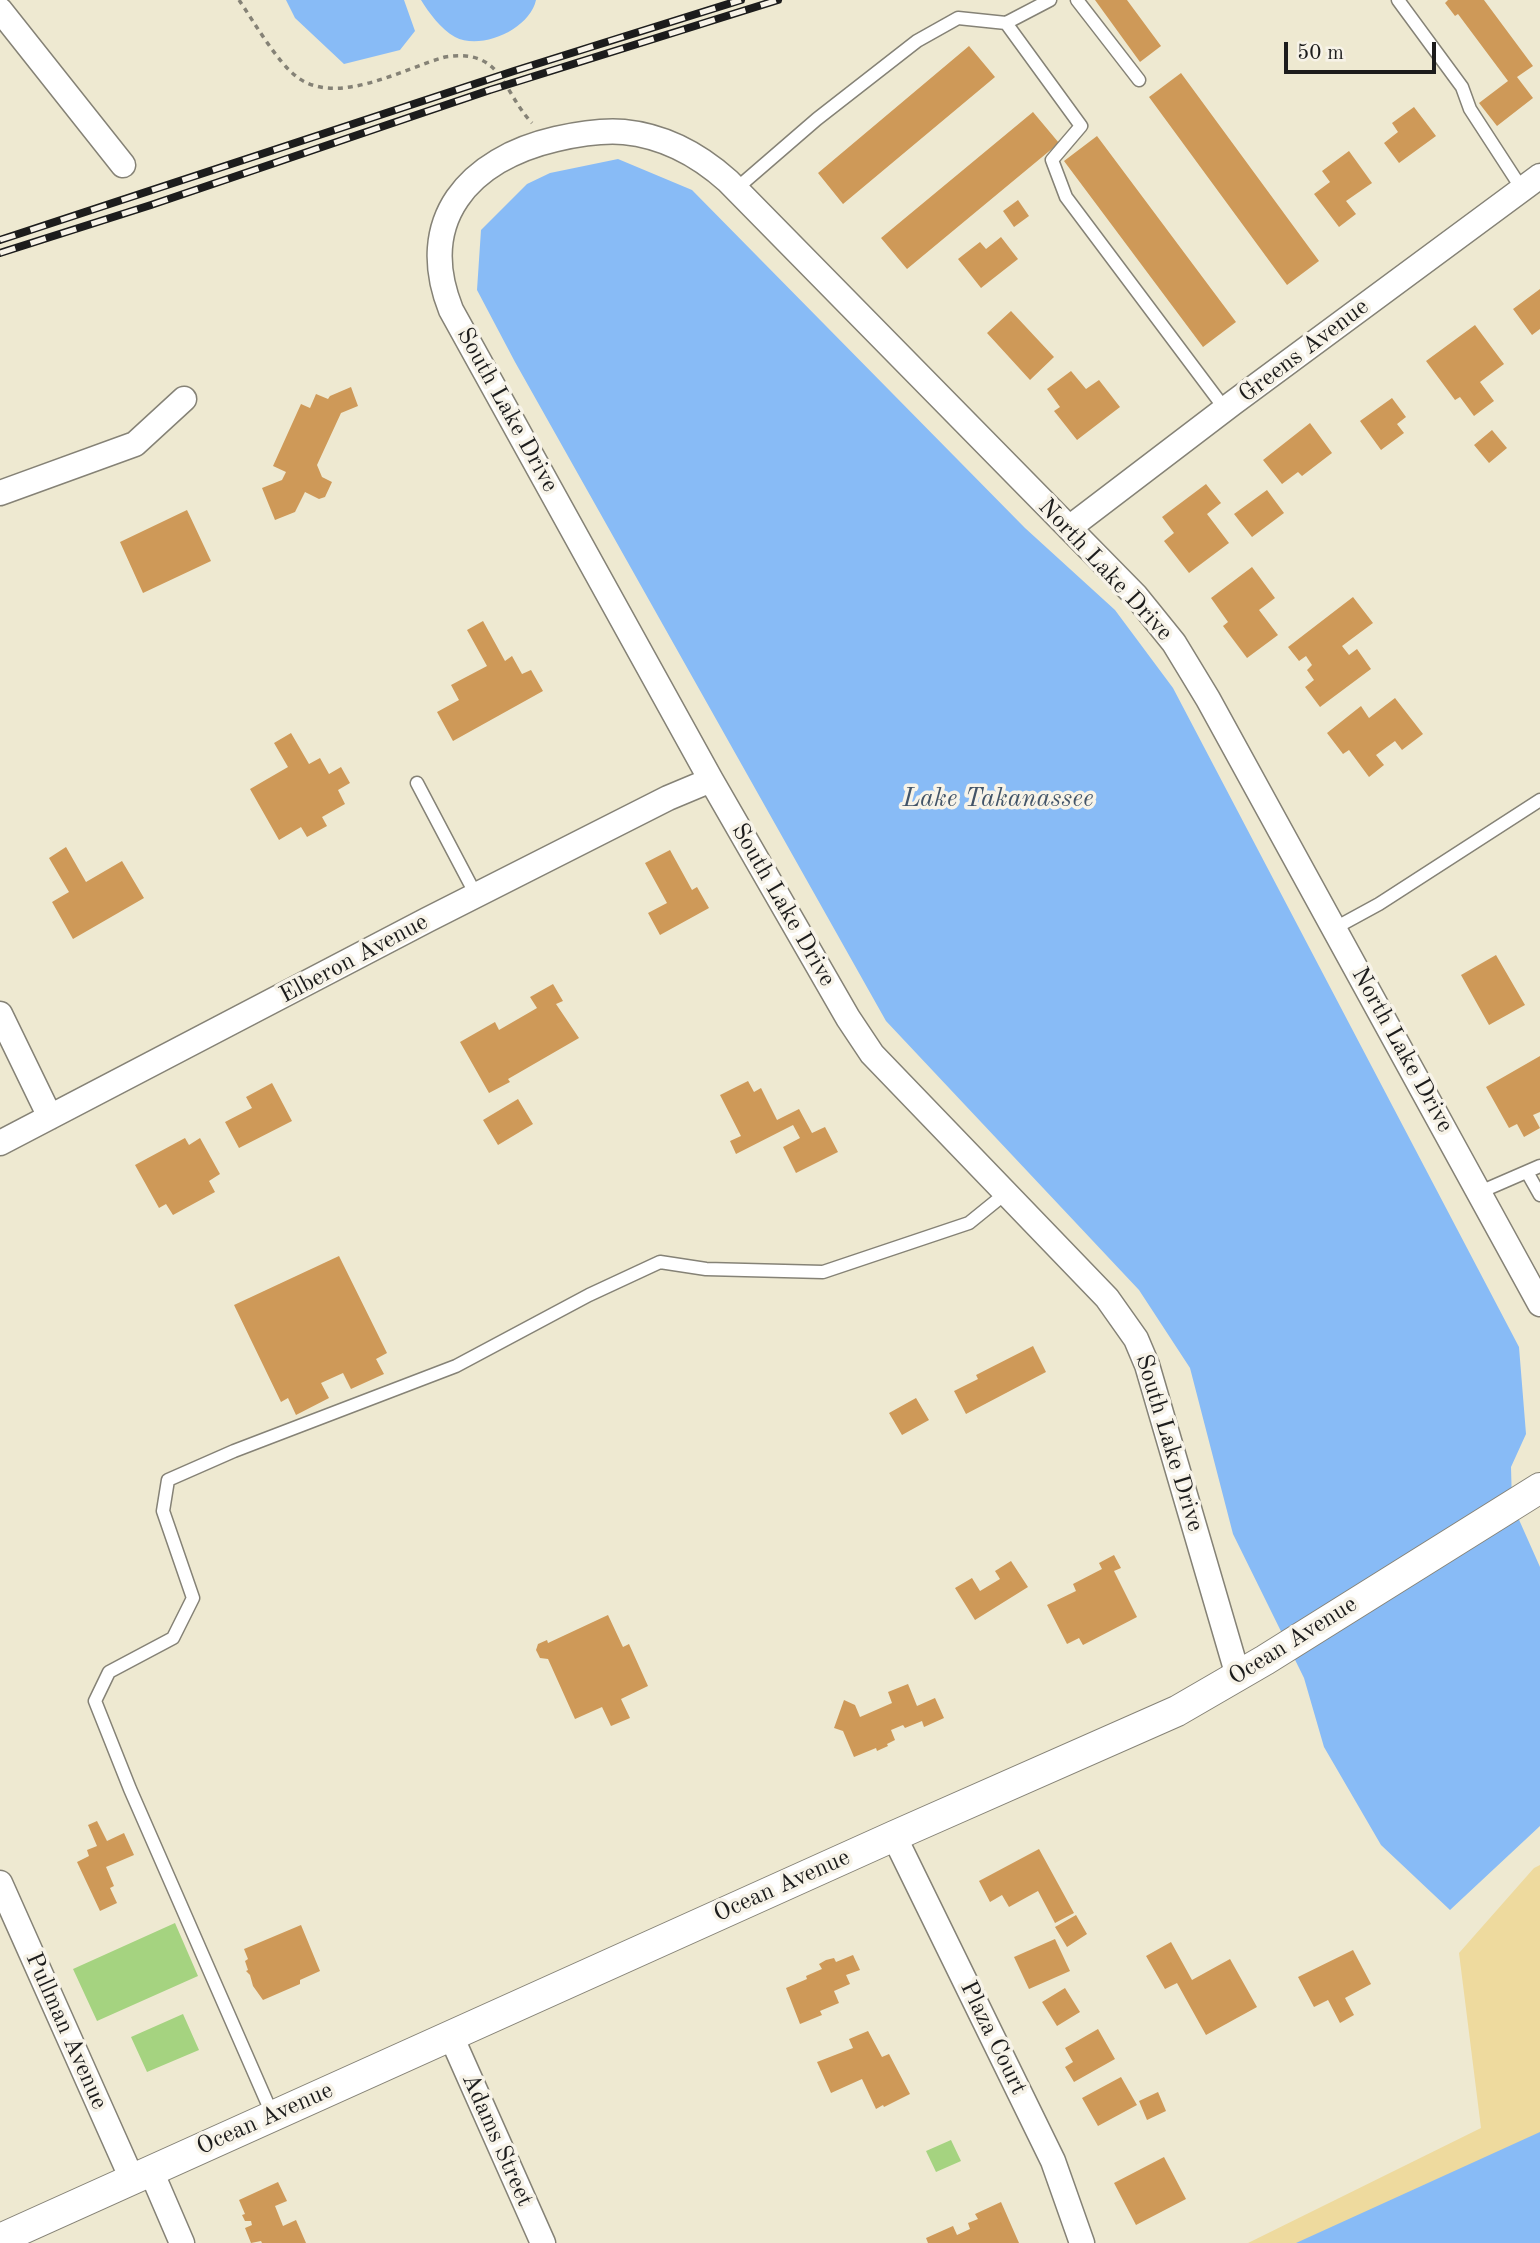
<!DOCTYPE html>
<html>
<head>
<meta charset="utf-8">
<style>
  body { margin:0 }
  #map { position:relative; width:1540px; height:2243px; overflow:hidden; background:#eee9d1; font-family:"Old Standard TT",serif }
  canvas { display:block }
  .scale { position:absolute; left:1284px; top:42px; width:152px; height:32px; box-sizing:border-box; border:4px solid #1c1c1c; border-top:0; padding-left:9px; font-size:21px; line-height:24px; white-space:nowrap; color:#1c1c1c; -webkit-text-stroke:5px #f7f3e8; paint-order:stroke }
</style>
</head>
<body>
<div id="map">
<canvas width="1540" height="2243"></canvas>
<div class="scale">50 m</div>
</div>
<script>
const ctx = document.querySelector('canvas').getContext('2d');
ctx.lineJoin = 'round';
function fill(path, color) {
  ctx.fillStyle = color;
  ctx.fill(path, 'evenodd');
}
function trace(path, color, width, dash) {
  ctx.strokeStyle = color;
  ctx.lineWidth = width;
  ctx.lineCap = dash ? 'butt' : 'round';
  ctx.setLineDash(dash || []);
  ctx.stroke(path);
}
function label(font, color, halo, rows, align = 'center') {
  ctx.font = font + ' "Old Standard TT",serif';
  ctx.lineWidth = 7;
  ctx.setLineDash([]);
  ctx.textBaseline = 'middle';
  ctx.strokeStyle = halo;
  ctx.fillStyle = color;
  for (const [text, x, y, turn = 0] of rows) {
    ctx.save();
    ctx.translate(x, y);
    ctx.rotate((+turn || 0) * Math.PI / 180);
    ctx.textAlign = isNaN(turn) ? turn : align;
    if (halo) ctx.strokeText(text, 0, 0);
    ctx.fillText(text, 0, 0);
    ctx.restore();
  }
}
const green = new Path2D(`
  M175,1923l23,53 -101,45 -24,-52z
  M183,2014l16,36 -52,22 -16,-35z
  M951,2140l10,21 -25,11 -10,-21z`);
const sand = new Path2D(`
  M1540,1865v378h-292l233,-115 -22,-175 75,-85z`);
const water = new Path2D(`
  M286,0h118l11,31 -15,19 -56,14 -49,-46z
  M421,0h115c-6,29 -55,51 -81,37 -14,-8 -26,-24 -34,-37z
  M618,159l74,31 333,338 90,82 58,78 346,659 7,87 -15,33 1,37 28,63v259l-90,84 -69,-65 -57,-98 -20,-69 -71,-144 -43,-166 -51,-78 -253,-269 -371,-659 -38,-72 4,-60 46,-46 23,-11z
  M1540,2132v111h-244z`);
const building = new Path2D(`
  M1095,0h32l34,46 -21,16z
  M1448,0h36l49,66 -16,11 16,21 -36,28 -18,-23 29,-22 -50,-67 -3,2 -10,-13z
  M969,46l26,31 -152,127 -25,-31z
  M1181,73l138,188 -32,24 -138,-188z
  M1414,107l22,29 -37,27 -15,-20 14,-11 -6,-9z
  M1033,112l26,31 -152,126 -26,-31z
  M1097,136l139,186 -33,25 -139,-186z
  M1349,151l23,32 -26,18 10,13 -17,13 -25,-33 16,-12 -8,-11z
  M1018,200l11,16 -15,11 -11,-16z
  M1001,237l17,22 -37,29 -23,-29 22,-17 6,7z
  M1540,289v40l-8,6 -19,-26z
  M1011,311l43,46 -24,23 -43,-47z
  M1475,325l29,39 -24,18 14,19 -20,15 -14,-19 -5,3 -29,-39z
  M1071,371l15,18 13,-9 21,27 -43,33 -23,-29 6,-4 -13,-18z
  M351,387l7,19 -17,7 -24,52 5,12 10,5 -7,15 -6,2 -14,-7 -10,20 -20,8 -13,-32 20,-8 4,-8 -13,-6 28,-62 9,4 6,-14 12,5 2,-3z
  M1392,398l14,19 -9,7 7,9 -23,17 -21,-29z
  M1310,423l22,30 -30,23 -4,-4 -16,12 -19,-24z
  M1492,430l15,18 -18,15 -15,-18z
  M1206,484l15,19 -14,11 22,29 -40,30 -25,-32 10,-8 -12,-16z
  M1267,490l17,23 -32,24 -18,-23z
  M187,510l24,51 -68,32 -23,-51z
  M1252,567l23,31 -16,12 19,25 -31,23 -24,-32 5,-4 -17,-24z
  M1353,597l20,26 -31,23 7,9 8,-6 14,20 -51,38 -15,-20 9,-7 -7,-10 5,-5 -6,-9 -7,5 -11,-14z
  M483,621l22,40 7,-5 10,18 9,-4 12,21 -90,50 -16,-29 22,-12 -8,-15 36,-19 -20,-36z
  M1395,698l28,36 -21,16 -7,-9 -19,14 8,10 -15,12 -20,-27 -6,4 -16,-21 34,-27 8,12z
  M291,733l18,31 11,-6 9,16 12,-7 9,16 -12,7 7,14 -23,13 5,9 -20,11 -6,-10 -22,13 -29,-51 38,-22 -14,-24z
  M66,847l20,35 36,-21 22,37 -71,41 -21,-37 17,-10 -20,-34z
  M670,850l22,40 5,-3 12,21 -49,27 -12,-22 19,-10 -22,-40z
  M1496,955l29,50 -36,20 -28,-50z
  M553,984l10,17 -7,3 23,34 -71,41 2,3 -21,11 -29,-51 35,-20 4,8 38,-22 -7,-11z
  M1540,1056v56l-7,3 7,13 -16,9 -7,-13 -8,4 -23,-41z
  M748,1081l6,11 7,-4 16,32 22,-11 13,24 13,-6 13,25 -42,21 -13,-26 17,-9 -7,-13 -57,29 -6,-13 11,-5 -21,-41z
  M272,1083l20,38 -53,27 -14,-26 27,-14 -6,-11z
  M518,1099l15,25 -35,21 -15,-25z
  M185,1138l4,7 11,-7 20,36 -11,7 6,11 -42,23 -7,-11 -7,4 -24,-43z
  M339,1256l48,97 -11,6 8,15 -33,15 -8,-16 -22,10 8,15 -33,17 -8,-17 -7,4 -47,-97z
  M1033,1346l13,26 -80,42 -12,-23 24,-12 -2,-4z
  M916,1398l13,22 -27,15 -13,-22z
  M1114,1555l7,13 -7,3 23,46 -54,28 -4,-7 -12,6 -20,-39 29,-14 -3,-7 29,-15 -3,-6z
  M1011,1561l17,26 -53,33 -20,-32 17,-10 8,13 20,-12 -5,-8z
  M608,1615l14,30 1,2 6,-3 19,42 -27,13 9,19 -19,8 -9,-19 -27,12 -27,-60 -8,-1 -4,-8 2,-6 9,-4 1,3z
  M908,1684l9,22 18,-8 9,20 -20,9 -2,-6 -17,7 -2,-3 -12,5 4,10 -8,4 1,2 -11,5 -1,-3 -22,9 -11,-26 -9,-3 10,-28 11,5 5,12 32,-14 -4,-11z
  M97,1821l10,20 17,-8 10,22 -28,12 8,19 -4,2 7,15 -17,8 -23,-49 12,-6 -2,-6 10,-4 -9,-21z
  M1039,1849l35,64 -19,10 -17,-32 -29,16 -7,-12 -12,7 -11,-21z
  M1076,1915l11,19 -20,13 -12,-20z
  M301,1925l19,46 -20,9v4l-37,16 -10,-14 -3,-11 -4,-4 2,-1 -3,-9 3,-2 -4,-10z
  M1055,1939l15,32 -41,18 -15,-32z
  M1171,1942l21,38 38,-21 27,48 -51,28 -29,-52 -12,6 -19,-33z
  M1353,1950l18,34 -26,14 9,17 -14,8 -12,-23 -14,7 -16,-30z
  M853,1955l7,15 -14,5 4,9 -16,7 5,12 -19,8 2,4 -22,9 -14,-36 21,-9 -1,-3 16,-7 -3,-5 7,-4 8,-2 2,4z
  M1065,1988l15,24 -23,14 -15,-24z
  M1098,2029l17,30 -41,23 -9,-15 8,-5 -8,-14z
  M868,2031l14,26 7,-3 21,40 -26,13 -1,-2 -7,4 -14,-30 -31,14 -14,-31 36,-14 -4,-9z
  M1121,2077l16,28 -39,21 -16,-28z
  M1158,2092l8,19 -19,9 -8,-19z
  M1164,2157l22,42 -50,26 -22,-42z
  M278,2182l9,19 -12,5 8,20 13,-6 10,23h-44l-1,-2 -10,2 -6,-15 7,-3 -1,-4h-6l-3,-6 3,-1 -6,-14z
  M1001,2202l18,41h-91l-2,-5 27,-12 4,9 13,-6 -2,-6 10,-4 -3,-5z`);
const path = new Path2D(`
  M239,0c15,22 38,62 58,77 40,30 105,-8 148,-20 58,-9 56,33 87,66`);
const service = new Path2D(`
  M1077,0l62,80
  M1398,0l64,87 8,22 52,80
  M1006,23l44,-23
  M736,189l81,-70 100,-78 41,-23 48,5 75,103 -29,34 14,37 159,212
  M417,783l59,112
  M1335,928l44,-24 161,-104
  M1527,1172l13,23
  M1480,1192l60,-26
  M273,2116l-143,-327 -35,-88 14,-29 64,-34 20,-40 -30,-87 5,-31 66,-29 222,-85 133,-71 71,-33 46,7 117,3 146,-49 37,-30`);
const minor = new Path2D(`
  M0,10l123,155
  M0,493l135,-49 49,-45
  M1069,528l164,-125 307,-227
  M0,1014l50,103
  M0,1143l427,-223 241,-122 43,-18
  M1238,1676l-91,-311 -11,-26 -29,-41 -235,-244 -24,-36 -137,-238 -260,-470c-36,-90 18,-151 105,-171 22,-5 45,-9 68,-7 40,4 75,23 104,49l408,415 38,47 34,56 332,605
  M894,1836l159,325 29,82
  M0,1883l132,296
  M451,2036l92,207
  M151,2171l31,72`);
const tertiary = new Path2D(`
  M0,2239l894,-403 283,-125 88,-51 275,-172`);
const rail = new Path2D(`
  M0,240l514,-169 227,-71
  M0,253l151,-48 339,-115 288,-90`);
const streetNames = [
  ["Greens Avenue",1304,351,-37],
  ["South Lake Drive",507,410,61],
  ["North Lake Drive",1105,570,47],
  ["South Lake Drive",783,905,60],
  ["Elberon Avenue",354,959,-28],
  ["North Lake Drive",1402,1050,61],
  ["South Lake Drive",1169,1443,73],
  ["Ocean Avenue",1293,1641,-32],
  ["Ocean Avenue",782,1886,-24],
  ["Pullman Avenue",66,2031,66],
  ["Plaza Court",993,2038,64],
  ["Ocean Avenue",265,2119,-24],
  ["Adams Street",497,2140,66]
];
const waterNames = [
  ["Lake Takanassee",998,799]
];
fill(green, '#a5d380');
fill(sand, '#eeda9e');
fill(water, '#88bbf6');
fill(building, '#ce9958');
trace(service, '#858276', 15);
trace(minor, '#858276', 27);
trace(tertiary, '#858276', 32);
trace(path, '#858276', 3.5, [5, 5]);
trace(service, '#fff', 12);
trace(minor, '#fff', 24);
trace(tertiary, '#fff', 30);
trace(rail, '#1c1c1c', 8);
trace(rail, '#f7f3e8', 5, [16]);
label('24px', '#1c1c1c', '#f7f3e8', streetNames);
label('italic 26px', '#425468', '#f7f3e8', waterNames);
</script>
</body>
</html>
